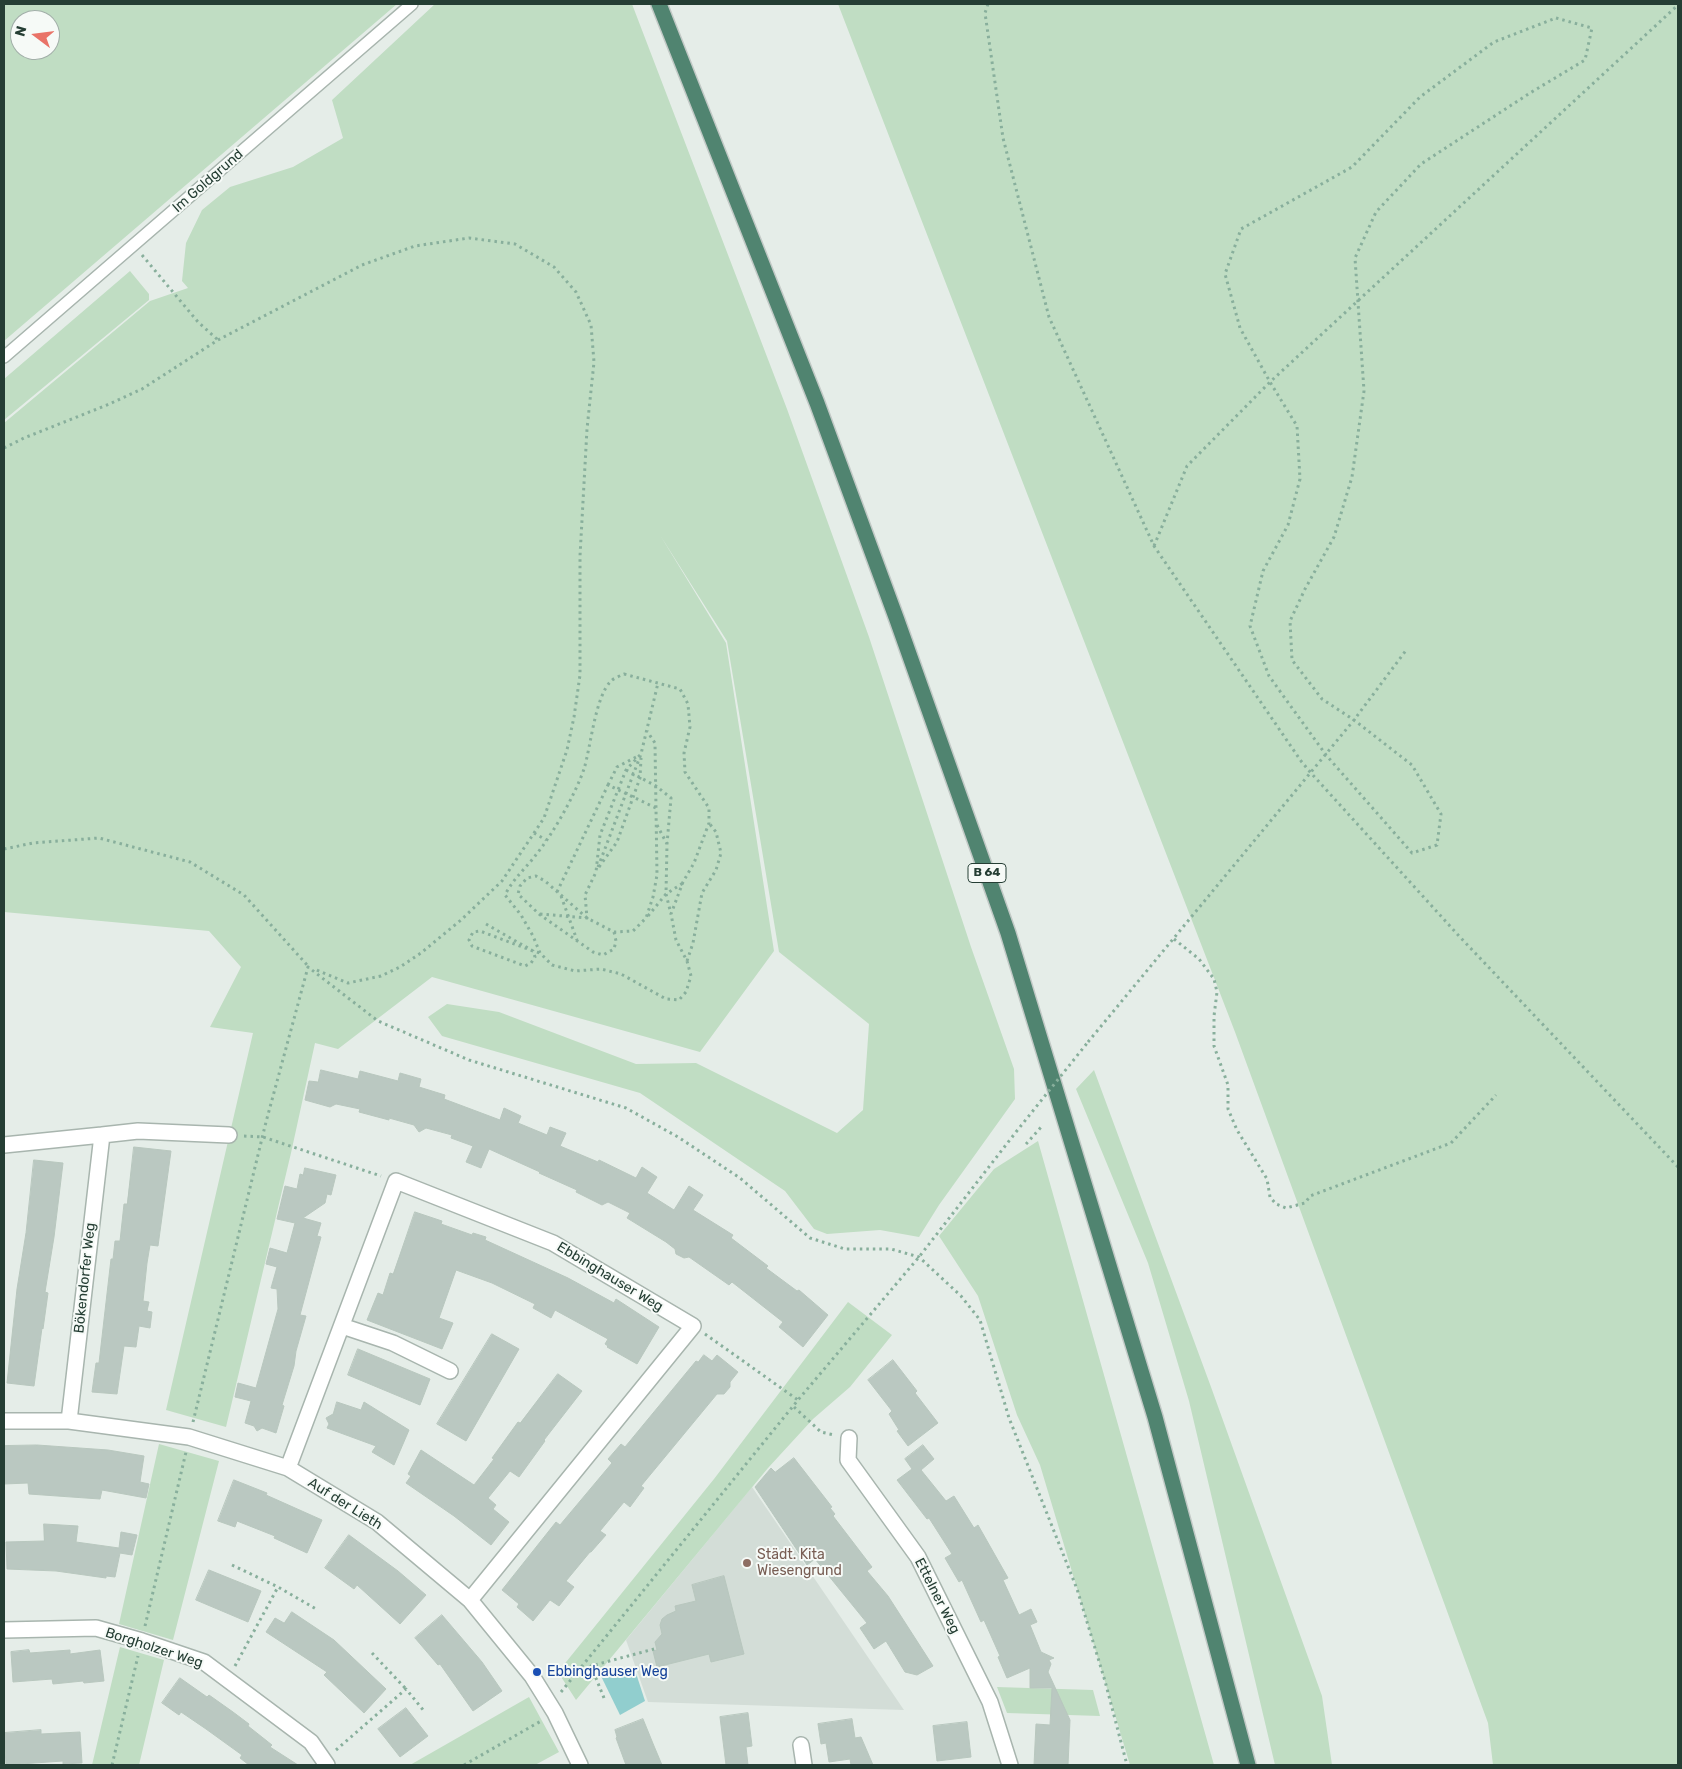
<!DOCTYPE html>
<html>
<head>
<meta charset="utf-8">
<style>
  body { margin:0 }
  #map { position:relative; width:1682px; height:1769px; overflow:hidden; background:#e5ede8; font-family:Rubik,sans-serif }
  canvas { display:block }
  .frame { position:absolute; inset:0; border:5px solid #253e34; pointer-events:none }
  .north { position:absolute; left:10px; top:10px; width:50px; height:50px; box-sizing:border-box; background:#f6faf7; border:1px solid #a2afa9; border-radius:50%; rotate:285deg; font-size:14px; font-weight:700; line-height:20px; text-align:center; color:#253e34 }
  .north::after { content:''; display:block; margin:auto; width:18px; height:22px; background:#e97368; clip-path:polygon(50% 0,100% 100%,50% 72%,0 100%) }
</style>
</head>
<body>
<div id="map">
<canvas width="1682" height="1769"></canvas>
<div class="frame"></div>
<div class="north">N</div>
</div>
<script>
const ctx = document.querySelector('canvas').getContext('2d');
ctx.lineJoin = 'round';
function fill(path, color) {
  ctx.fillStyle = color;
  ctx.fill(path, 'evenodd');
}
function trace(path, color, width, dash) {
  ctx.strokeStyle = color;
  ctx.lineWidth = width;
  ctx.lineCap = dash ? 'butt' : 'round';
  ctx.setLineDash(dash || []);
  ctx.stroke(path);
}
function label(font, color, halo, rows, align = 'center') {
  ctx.font = font + ' Rubik,sans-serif';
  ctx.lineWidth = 4;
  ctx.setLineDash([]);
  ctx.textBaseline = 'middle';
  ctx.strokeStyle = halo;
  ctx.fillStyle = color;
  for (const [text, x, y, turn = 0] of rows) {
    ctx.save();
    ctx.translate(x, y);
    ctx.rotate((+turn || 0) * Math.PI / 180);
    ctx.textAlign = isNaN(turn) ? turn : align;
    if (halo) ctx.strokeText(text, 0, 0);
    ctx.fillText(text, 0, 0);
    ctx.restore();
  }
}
const built = new Path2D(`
  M752,1487l152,223 -256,-8 -22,-62z`);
const green = new Path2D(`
  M4,4h393l-393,337zM20,20h30v30h-30z
  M435,4h197l155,405 82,228 102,310 43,122 1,30 -76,106 -20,32 -39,-7 -53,4 -13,-5 -29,-38 -145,-98 -198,-57 -14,-19 19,-13 52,8 137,52 60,-1 141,70 26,-23 6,-86 -90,-72 -52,-311 -67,-106 66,108 48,308 -74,101 -268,-75 -94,72 -23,-6 -24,110 -65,274 -60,-17 87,-377 -43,-6 31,-60 -32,-36 -205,-19v-489l146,-122 38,-13 -6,-7 4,-38 16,-33 28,-23 63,-20 50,-29 -11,-38z
  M838,4h840v1761h-185l-5,-42 -253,-691z
  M130,271l19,23v6l-145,120v-41z
  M1094,1070l117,317 111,309 10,69h-57l-86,-364 -41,-138 -72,-174z
  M1038,1141l176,624h-84l-90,-300 -23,-50 -39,-119 -39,-60 55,-67z
  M848,1302l44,33 -42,52 -37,32 -45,49 -192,232 -18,-28 156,-193z
  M159,1444l60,17 -46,179 -54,-16z
  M120,1647l44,13 -25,105h-47z
  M997,1687l96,3 7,26 -93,-3z
  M529,1697l30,55 -24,13h-125z`);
const water = new Path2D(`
  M634,1667l11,34 -25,14 -21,-43z`);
const building = new Path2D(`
  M321,1070l37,9 2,-8 38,10 2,-8 21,6 -2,8 26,8 -1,4 56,21 4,-12 17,8 -3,7 29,12 3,-8 16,6 -6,13 38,16 1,-2 37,18 6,-11 15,10 -10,16 27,17 15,-24 14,9 -10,15 40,25 -2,3 37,28 -2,2 31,23 2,-1 29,25 -25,32 -24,-20 4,-5 -51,-40 -3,3 -40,-28 -5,1 -8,-4 -1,-5 -9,-7 -39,-24 3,-5 -22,-11 -6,3 -26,-13 1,-2 -38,-17 1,-1 -51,-23 -8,19 -15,-6 7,-16 -22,-8 1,-3 -26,-7 -7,4 -5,-7 -25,-7v2l-30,-8 1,-3 -24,-5 -6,3 -25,-7 4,-19 9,1z
  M134,1147l37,4 -13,95 -8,-1 -3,18 -4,38 6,1 -2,9 5,1 -2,16 -11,-2 -3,21 -12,-1 -7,48 -25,-2 4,-29h3l12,-104h2l2,-18h5l4,-37h3z
  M34,1160l29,3 -9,74 -9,55 3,1 -5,36 -1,-1 -8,58 -27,-3 10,-94 9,-56z
  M305,1168l31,7 -5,20 -4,-1 -2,9 -22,15 18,5 -4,13 4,1 -21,78 6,1 -10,35 -2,15 -12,39 2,1 -8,27 -14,-5 -5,3 -3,-5 -9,-3 6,-22 -16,-4 3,-14 18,5 22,-79 -1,-20 -6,-1 6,-21 -11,-3 4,-16 17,5 8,-30 -18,-4 8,-33 12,3 3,-15 3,1z
  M415,1212l27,9 -1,3 31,11 1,-2 13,4 -1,3 83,38 46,25 2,-4 43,28 -22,37 -30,-17 1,-1 -3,-2 3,-5 -53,-29 -4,8 -18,-10 2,-4 -43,-21 -36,-13 -17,48 14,5 -11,26 -75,-29 11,-27 5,2 7,-22 3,1z
  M492,1334l27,15 -53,92 -29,-17z
  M358,1349l72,30 -10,26 -72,-30z
  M704,1355l8,6 5,-6 21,17 -8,10v5l-6,7h-7l-76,92 3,2 -14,19 -6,-5 -24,29 6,4 -15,17h-1l-24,29 8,6 -15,19 -9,-6 -17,21 -16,-14 2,-3 -17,-14 54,-68 4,3 52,-62 -4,-4 13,-15 4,3 71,-86 2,1z
  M893,1360l24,31 -2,2 23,30 -30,23 -11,-15 2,-1 -10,-16 3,-3 -24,-31z
  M558,1374l24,17 -38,49 1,1 -26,36 -9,-6 -22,27 8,7 -3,4 16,13 -18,23 -37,-29 -48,-33 5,-7 -3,-2 13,-24 53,35 20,-26 -2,-1 26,-36 2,1z
  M337,1402l24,8 3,-8 45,28 -15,35 -22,-13 4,-6 -49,-18 2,-4 -3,-6 7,-4z
  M37,1445l71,5 36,6 -4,26 9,2 -3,14 -44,-8 -2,9 -71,-5 -1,-11 -24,1v-38z
  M923,1445l11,14 -13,11 25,31 8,-5 20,32 4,-3 30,53 -5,2 16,35 12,-6 6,13 -7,3 11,27 13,6 -5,2 2,4 -3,8 22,48 -2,45h-34l2,-41 14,1 2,-37h-22v-20l-23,10 -9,-21 2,-1 -16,-36 -3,2 -19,-42 -3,2 -14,-24 7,-4 -23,-36 -2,1 -30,-39 15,-11 -7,-10z
  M794,1458l38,49 -2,1 5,6 -2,2 39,51 -5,4 21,25 45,70 -16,9 -12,-3 -19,-31 -12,8 -14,-21 7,-5 -52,-64 -8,6 -52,-78 16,-19 4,4z
  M234,1480l33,13 -1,2 56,25 -15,33 -33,-15 1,-2 -38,-15 -2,6 -17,-6z
  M44,1524l34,2 -2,16 43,6 2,-16 16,3 -5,20 -12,-2 -5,24 -9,-1v2l-50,-7 -49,-2 -1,-27 38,-1z
  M349,1535l49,36 28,24 -26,29 -43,-39 -3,4 -29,-21z
  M209,1570l52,21 -13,31 -52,-22z
  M724,1576l20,78 -33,8 -2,-8 -52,13 -4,-16 4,-1 -2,-8 7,-8 -2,-9 2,-6 5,-4 9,-4 -1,-5 21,-5 -4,-16z
  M292,1612l42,28 52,49 -22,24 -40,-38 3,-3 -61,-40 9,-14 9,5z
  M442,1615l40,47 20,29 -29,20 -33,-47 -2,1 -23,-27z
  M29,1650l1,3 40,-3v4l30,-4 4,31 -20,2 -1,-2 -30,3 -1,-5 -39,3 -2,-30z
  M180,1678l27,19 2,-2 24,17 16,12 -1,2 24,19 -2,2 28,18h-49l-9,-7 2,-3 -36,-26 -25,-17 -2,3 -17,-12z
  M406,1708l22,28 -28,21 -22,-28z
  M748,1713l4,33 -6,1 2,18h-22l-6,-48z
  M643,1719l11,27 8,19h-36l-3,-8 -7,-19 1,-1 -2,-7z
  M852,1719l3,19 6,-1 12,28h-22l-1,-6 -21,3 -3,-19 -5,1 -3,-20z
  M967,1722l4,35 -34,4 -4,-35z
  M41,1730v4l39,-2 2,31 -19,1v-3l-57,4 -2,-32z`);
const path = new Path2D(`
  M988,4l-3,9 18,125 46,179 105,229 147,215 10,12 148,163 219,231
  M1556,18l36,10 -7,32 -55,33 -109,71 -45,48 -21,46 9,133 -12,86 -18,60 -29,52 -15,32 2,39 30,39 32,21 58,45 29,49 -4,31 -25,8 -86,-98 -57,-79 -19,-50 13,-55 25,-46 12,-46 -3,-53 -27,-44 -30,-54 -15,-54 16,-45 111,-62 68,-70 74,-55z
  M142,255l56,67 20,18
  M4,448l20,-10 83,-33 35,-16 76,-49 144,-75 53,-19 54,-8 46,6 39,23 22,25 15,33 3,37 -7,67 -7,127v119l-6,42 -7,33 -23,68 -42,63 -41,39 -40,33 -21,14 -19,9 -33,7 -34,-14
  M1154,546l33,-80 83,-84 408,-377
  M624,674l56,15 8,15 2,23 -6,26 1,19 24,36v15l-15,40 -11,19 -12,32 5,26 11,21 4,15 -5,16 -7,8 -13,-1 -45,-25 -20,-5 -26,2 -23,-6 -12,-12 -7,-17 -12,-21 -16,-20c8,-16 20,-26 30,-39 18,-22 40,-61 49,-87 7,-23 11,-72 27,-88 3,-3 9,-5 13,-7z
  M626,770l30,16 15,12 -4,46
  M608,785l9,-18 21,-11
  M657,825l10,19 -1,50 5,20
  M534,833l12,7
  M4,849l29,-6 66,-5 91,24 54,33 64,71
  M598,867l43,-113 17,-71
  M599,867l18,-25 23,-64 1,-20
  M557,892l51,-107 48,23
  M561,896l16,44
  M540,914l47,4 -2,-23 11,-23 4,-37 26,-65 15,-16
  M648,916l18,-22 17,-11
  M486,924l47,27 2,6 -4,6 -6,3 -48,-18 -5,-2 -3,-6 4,-8 7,-1 53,20 7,2
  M614,932l2,9 -2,8 -11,6 -10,-3 -54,-38 -21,-20 2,-8 7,-8 9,-2 9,5 42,37 27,14 19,-1 13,-13 7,-21 4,-22 -2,-132 -8,-12
  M1174,939l25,20 15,20 3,13 -3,24v30l14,39v24l9,21 30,49 3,18 6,7 10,4 19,-5 5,-7 141,-53 45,-48
  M687,961l6,-18 9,-50 14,-23 5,-17 -5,-21 -7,-9
  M1088,1042l266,-322 53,-71
  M244,1136l19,1 118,39
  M1026,1144l17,-19
  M705,1334l93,66
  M794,1407l27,25 13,3
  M193,1422l73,-300 42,-155 70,54 91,39 157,48 52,29 62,41 70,60 35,11h46l28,8 42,39 19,24 29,98 68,171 28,92 22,84
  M232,1565l46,22
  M145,1626l41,-174
  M372,1653l34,36
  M235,1666l43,-79 38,22
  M561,1692l237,-292 121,-143 97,-125
  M604,1698l-13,-32 63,-17
  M336,1750l70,-61 18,22
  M112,1765l26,-109
  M464,1765l77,-44`);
const service = new Path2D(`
  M4,357l408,-353`);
const minor = new Path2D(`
  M102,1135l36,-4 91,4
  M4,1145l98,-10 -33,286
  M342,1326l51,17 57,28
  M4,1421h65l120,16 99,31 89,54 93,78 62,76 23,37 25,52
  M849,1438l-1,22 70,97 72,145 20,63
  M288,1468l108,-287 157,62 140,83 -223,274
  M4,1630l92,-2 46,13 62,21 107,80 16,23
  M801,1745l3,20`);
const trunk = new Path2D(`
  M659,4l158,399 80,217 111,313 147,484 93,348`);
const pathBridge = new Path2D(`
  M1016,1132l72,-90`);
const markers = [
  [747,1563,5,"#8d6e63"],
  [537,1672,5,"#1a4fb4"]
];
const shields = [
  [987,873,38]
];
const shieldNames = [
  ["B 64",987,873]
];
const streetNames = [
  ["Im Goldgrund",208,181,-41],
  ["Ebbinghauser Weg",610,1277,31],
  ["Bökendorfer Weg",85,1278,-84],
  ["Auf der Lieth",345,1504,32],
  ["Ettelner Weg",937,1596,63],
  ["Borgholzer Weg",154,1648,18]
];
const educationNames = [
  ["Städt. Kita",757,1555],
  ["Wiesengrund",757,1571]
];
const transitNames = [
  ["Ebbinghauser Weg",547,1672]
];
fill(built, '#d3ddd7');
fill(green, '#c0ddc3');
fill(water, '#91cece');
fill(building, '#bac8c1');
trace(building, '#b8c7be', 1);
trace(service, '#a8b5ae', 14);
trace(minor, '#a8b5ae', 18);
trace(trunk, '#c2c9c6', 18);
trace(path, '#88af9c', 3, [2.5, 4]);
trace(service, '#fff', 11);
trace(minor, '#fff', 15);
trace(trunk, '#508470', 15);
trace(pathBridge, '#88af9c', 3, [2.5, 4]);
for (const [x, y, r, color] of markers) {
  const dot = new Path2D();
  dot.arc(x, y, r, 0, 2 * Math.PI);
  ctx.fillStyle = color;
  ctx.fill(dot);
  trace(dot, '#f6faf7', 2);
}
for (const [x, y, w] of shields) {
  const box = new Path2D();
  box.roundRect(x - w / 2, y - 9.5, w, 19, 4);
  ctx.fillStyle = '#f6faf7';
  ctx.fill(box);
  trace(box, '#253e34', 1);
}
label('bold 12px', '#253e34', null, shieldNames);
label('14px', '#253e34', '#f6faf7', streetNames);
label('14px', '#785e54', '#f6faf7', educationNames, 'left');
label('14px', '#164399', '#f6faf7', transitNames, 'left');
</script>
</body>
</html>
